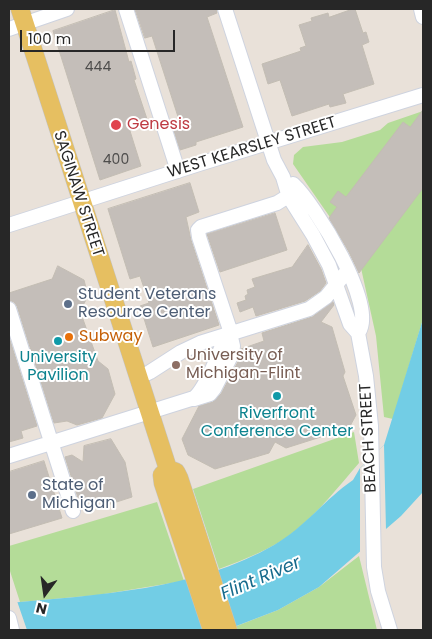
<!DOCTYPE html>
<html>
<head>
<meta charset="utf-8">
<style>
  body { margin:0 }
  #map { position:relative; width:432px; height:639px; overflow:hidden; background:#e9e1d9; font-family:Poppins,sans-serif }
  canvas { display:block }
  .frame { position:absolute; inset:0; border:10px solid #272727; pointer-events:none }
  .north { position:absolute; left:20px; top:569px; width:50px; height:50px; -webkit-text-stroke:4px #fff; paint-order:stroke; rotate:194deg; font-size:14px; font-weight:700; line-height:20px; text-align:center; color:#272727 }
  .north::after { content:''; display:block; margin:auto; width:18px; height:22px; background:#272727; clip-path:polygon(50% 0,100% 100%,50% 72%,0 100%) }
  .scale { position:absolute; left:20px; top:30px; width:155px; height:22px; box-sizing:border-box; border:2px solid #272727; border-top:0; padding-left:6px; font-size:15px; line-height:18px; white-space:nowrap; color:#272727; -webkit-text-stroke:4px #fff; paint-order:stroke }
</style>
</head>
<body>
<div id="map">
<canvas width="432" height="639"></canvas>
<div class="frame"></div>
<div class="north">N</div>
<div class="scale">100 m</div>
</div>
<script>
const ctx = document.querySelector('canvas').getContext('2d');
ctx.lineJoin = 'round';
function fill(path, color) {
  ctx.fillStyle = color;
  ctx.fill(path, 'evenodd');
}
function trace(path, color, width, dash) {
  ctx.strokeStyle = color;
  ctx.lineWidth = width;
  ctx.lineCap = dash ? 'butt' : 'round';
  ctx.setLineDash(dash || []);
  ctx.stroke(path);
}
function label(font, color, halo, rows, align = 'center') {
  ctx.font = font + ' Poppins,sans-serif';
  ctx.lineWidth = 4;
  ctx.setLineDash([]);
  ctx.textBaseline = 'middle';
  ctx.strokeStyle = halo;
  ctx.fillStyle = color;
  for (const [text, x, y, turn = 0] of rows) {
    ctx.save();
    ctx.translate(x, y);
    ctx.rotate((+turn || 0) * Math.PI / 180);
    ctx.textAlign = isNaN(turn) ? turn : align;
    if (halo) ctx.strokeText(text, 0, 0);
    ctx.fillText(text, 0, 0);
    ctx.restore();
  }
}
const green = new Path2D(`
  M423,111v208l-30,100 -9,-2 -8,-81 -17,-77 -66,-95 1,-9 9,-8 39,-5 38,-12 8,-7z
  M354,432l5,31c-20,23 -40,49 -64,68 -22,18 -50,28 -76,38l-26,-80z
  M157,502l27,79 -86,14 -78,7 -11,-34v-22z
  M359,556l18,74 -148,-1 49,-19 41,-23z`);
const water = new Path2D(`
  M423,319v173l-22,24 -82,71 -41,23 -52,20h-217v-27c86,-8 188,-13 265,-58 31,-18 51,-46 79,-65l7,-12 24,-23z`);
const pier = new Path2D(`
  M384,445l2,85 -26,24v-86z
  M17,601l10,29h-18v-28z`);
const building = new Path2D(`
  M135,9h81l1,4 -10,4 36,110 -47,15v3l-16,5 -7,-22 8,-2 -29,-90 -7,2z
  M353,9h2l8,24 3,-1 3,10 -7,3 12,39 -31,10 3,9 -16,4 -1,-3 -37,12 -12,-36 -12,4 -6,-20 39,-13 -1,-3 6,-2 -7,-21 13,-4 -1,-3 17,-5 1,4z
  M115,10l14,52 2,-1 5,18 -2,1 15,45 -19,6 11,35 -41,14 -47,-149z
  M423,110v78l-64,85 -10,-21 -20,-34 8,-11 -7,-5 8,-11 8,6 57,-75 7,5z
  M190,183l9,29 -13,5 5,23 28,85 -66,22 -13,-41 9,-3 -9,-27 -10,3 -22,-70z
  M275,213l12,37 -67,22 -13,-38z
  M308,245l13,24 5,14 -6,8 -15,10 -49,15 -3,-9 -13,5 -3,-9 9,-3 -1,-4 3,-2 -1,-4 8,-3 -3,-8 40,-12z
  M58,266l26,14 4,16 -8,15 18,50 10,8 7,25 -13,24 -25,7 -10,-4 -13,2 -37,-117 -3,-4 -5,-2v-7l43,-14z
  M333,302l1,3 -13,17 11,5 13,45 -2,4 13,39 -7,13 -63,20 -11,-6 -6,11 -54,16 -27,-14 -6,-16 17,-33 14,-4 8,-8 19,-36 1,-9 23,-8 -2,-8 50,-16z
  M9,337l28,89 -16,5 2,7 -14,4z
  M111,439l14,23 7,35 -28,9 -5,-9 -19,7 -15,-47 7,-2 11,7 1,-16z
  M44,461l18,57 -53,16v-62z`);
const minor = new Path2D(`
  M126,9l52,162
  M225,9l49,151 9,17 6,20 24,38 16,30 21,59 8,9 8,43 5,50 3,141 4,24 12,39
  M421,9l2,8
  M9,29l58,-20
  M293,184c21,19 86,123 65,149
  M9,225l190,-61 224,-69
  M9,309l64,202
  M231,333l-32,-96 -1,-7 3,-3 76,-24 21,-13
  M138,378l12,-6 31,-20 19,-9 109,-34 17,-12 22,-27
  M194,399l16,-5 4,-5 18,-35 1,-8 -3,-13
  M9,456l185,-58c11,-9 28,-49 31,-63
  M9,618l3,12`);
const major = new Path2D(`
  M20,9l148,460
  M168,469l8,3 3,6 49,152
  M168,469l-6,6 1,8 49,147`);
const markers = [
  [116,125,6,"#e0444e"],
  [68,304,5,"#5c6f8a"],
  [69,337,5,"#e8710a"],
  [58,341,5,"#0f9aa8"],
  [176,365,5,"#8d6e63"],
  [277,396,5,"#0f9aa8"],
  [32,495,5,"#5c6f8a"]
];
const numberNames = [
  ["444",98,67],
  ["400",116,160]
];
const healthNames = [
  ["Genesis",127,125]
];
const streetNames = [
  ["WEST KEARSLEY STREET",252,148,-17],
  ["SAGINAW STREET",78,194,72],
  ["BEACH STREET",369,438,-93]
];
const serviceNames = [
  ["Student Veterans",78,295],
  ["Resource Center",78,313],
  ["State of",42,486],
  ["Michigan",42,504]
];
const foodNames = [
  ["Subway",79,337]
];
const educationNames = [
  ["University of",186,356],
  ["Michigan-Flint",186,374]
];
const cultureNames = [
  ["University",58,358],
  ["Pavilion",58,376],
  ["Riverfront",277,414],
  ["Conference Center",277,432]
];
const waterNames = [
  ["Flint River",261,579,-23]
];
fill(green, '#b4dc98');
fill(water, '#72cde5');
fill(pier, '#e9e1d9');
fill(building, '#c4beb9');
trace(building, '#c3bdb3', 1);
trace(minor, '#ced3df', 16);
trace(major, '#c3c3c3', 19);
trace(minor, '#fff', 14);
trace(major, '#e6bf61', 18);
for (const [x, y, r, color] of markers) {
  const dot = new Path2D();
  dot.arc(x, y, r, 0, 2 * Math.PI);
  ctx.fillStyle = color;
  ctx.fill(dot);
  trace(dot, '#fff', 2);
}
label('14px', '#4e4d4c', null, numberNames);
label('16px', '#be3a42', '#fff', healthNames, 'left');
label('16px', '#272727', '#fff', streetNames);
label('16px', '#4e5e75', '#fff', serviceNames, 'left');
label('16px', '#c56008', '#fff', foodNames, 'left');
label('16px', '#785e54', '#fff', educationNames, 'left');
label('16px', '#0d838f', '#fff', cultureNames);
label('italic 18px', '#166a8c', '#fff', waterNames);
</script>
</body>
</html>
